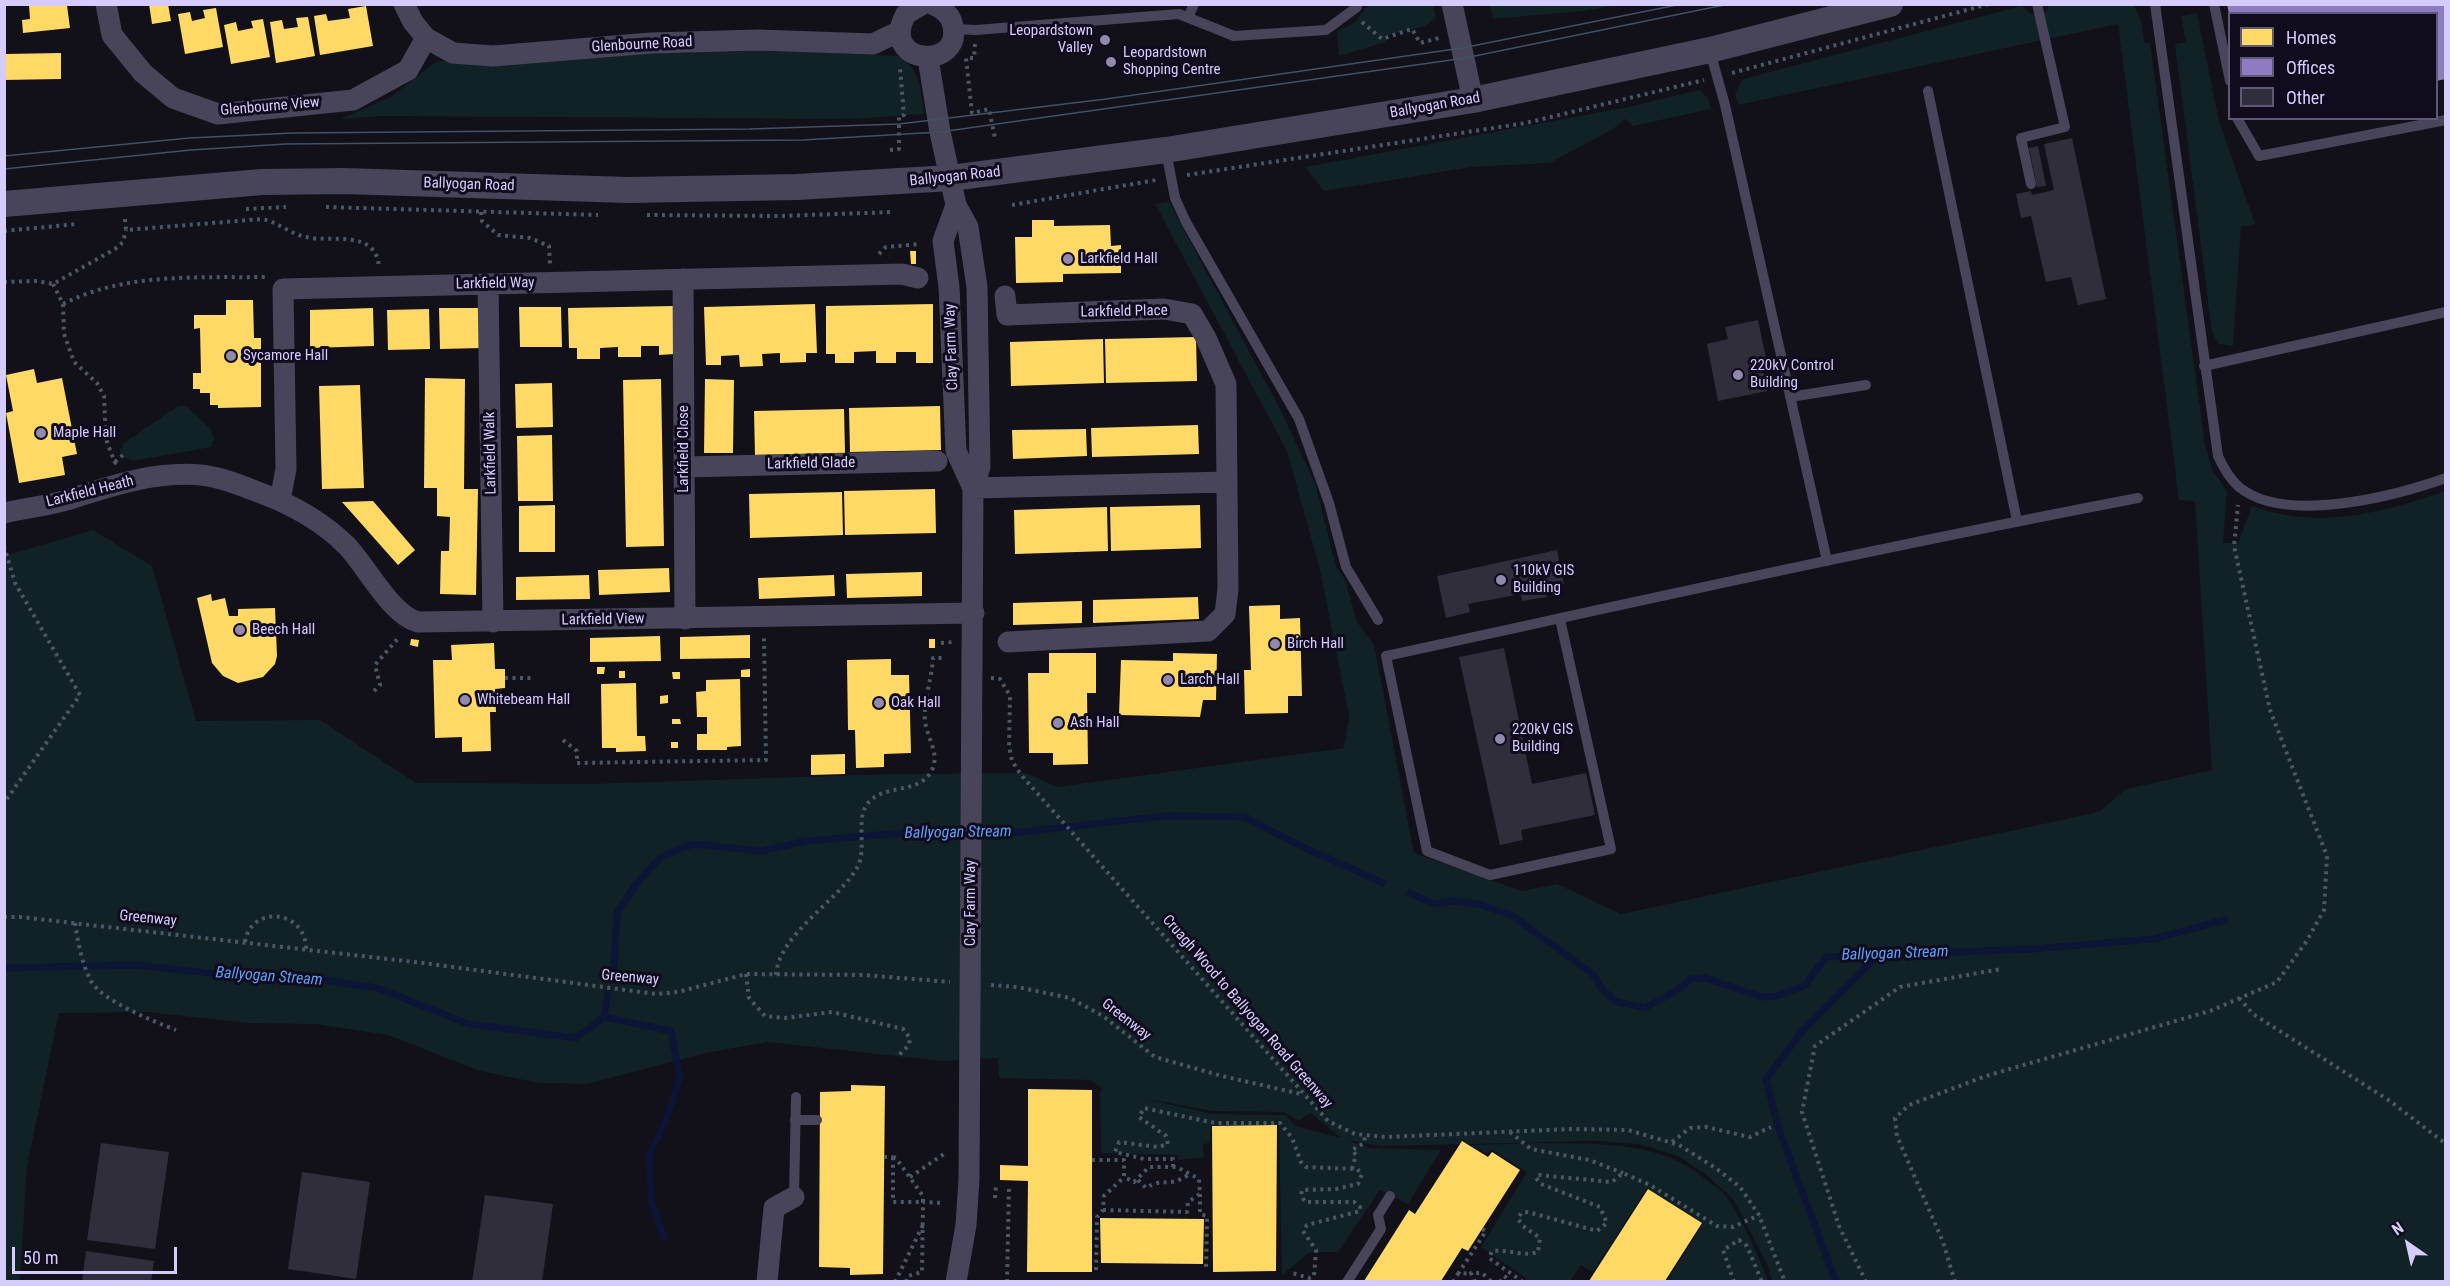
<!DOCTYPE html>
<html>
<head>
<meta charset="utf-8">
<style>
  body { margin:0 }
  #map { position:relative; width:2450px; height:1286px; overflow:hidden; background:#121019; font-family:"Roboto Condensed",sans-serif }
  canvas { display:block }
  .frame { position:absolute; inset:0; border:6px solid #d6cbfd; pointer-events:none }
  .legend { position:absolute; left:2228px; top:12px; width:210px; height:108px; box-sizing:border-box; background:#110c1d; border:2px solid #605877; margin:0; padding:8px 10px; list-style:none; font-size:18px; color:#d6cbfd }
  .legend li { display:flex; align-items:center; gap:12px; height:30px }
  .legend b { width:30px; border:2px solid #605877 }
  .north { position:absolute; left:2378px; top:1214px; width:60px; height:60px; -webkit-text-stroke:4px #110c1d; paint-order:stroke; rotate:326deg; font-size:16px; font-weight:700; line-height:24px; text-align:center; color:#d6cbfd }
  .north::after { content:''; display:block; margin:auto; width:21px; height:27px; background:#d6cbfd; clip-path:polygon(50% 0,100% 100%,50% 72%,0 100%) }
  .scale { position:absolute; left:12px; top:1247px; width:165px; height:27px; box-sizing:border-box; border:3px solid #d6cbfd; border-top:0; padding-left:8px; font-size:18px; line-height:21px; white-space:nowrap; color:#d6cbfd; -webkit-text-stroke:4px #110c1d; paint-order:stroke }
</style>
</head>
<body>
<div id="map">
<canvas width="2450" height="1286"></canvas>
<div class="frame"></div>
<ul class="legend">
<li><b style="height:16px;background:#ffd966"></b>Homes</li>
<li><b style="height:16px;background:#8e7cc3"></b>Offices</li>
<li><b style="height:16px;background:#312e3c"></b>Other</li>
</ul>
<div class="north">N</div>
<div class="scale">50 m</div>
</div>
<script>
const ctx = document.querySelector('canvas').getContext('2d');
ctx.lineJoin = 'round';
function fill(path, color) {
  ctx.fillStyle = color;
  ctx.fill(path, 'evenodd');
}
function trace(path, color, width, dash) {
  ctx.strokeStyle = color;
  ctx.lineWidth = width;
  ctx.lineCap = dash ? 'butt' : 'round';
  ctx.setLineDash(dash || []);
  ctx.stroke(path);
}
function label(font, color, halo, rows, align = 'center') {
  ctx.font = font + ' "Roboto Condensed",sans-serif';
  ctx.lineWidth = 6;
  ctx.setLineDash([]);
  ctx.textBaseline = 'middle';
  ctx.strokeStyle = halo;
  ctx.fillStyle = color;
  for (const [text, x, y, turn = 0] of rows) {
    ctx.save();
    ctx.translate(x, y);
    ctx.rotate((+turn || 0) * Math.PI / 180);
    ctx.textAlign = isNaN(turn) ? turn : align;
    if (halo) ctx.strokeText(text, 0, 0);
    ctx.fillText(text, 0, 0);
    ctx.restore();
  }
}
const green = new Path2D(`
  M1368,5h65l3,13 -11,8 -40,10 1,6 -47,14 -2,-25 17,-8z
  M1490,5v-1l127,1 -33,6 -91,8z
  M2049,5h85l7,15 3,23h6l55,402 7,25 15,21 -4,52h15l14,-37c64,24 132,7 193,-15v790h-673l-5,-17 -34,-65 -28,-25 -27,-18 -39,-12 -43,-3 -215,5 -34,-6 22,8 72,2 -33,54 -28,-14 -42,62h-28l-28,23 -3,-150h-68l-1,18 -7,1 1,13 -26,3v-5l-77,-2 -1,-63h3l-12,-10 -92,-2 -1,-20 -56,3 -175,-19 -61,11 -119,31 -48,-1 -59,-12 -92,-36 -73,-11 -67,-1 -101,-11 -88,1 -32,153 -7,115h-15l-1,-725 89,-26 59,36 44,155 124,-1 96,63 175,1 302,-10 133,-1 31,14 287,-39 5,-32 -29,-146 -33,-119 -132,-247 14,-2 112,209 34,72 21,84 9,12 12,43 17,23 40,208 108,38 35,-7 64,30 478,-102 27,-23 86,-19 -17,-269 -16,-1 -61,-476 -380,81 -3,-13 8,-13 279,-73 10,9 14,-3zM1142,1098l70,13 72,1 15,9 12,-8 30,25 -46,-12 -9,-11 -74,-1z
  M2197,13l22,108 36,103 -14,3 -8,119 -14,-2 -7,-12 -37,-288 11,-2 -5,-26z
  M726,48l174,8c21,16 21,33 24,58l-70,5 -474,-3 -39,3 51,-23 42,-33 10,-3 50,6 132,-14z
  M1699,90l9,8 3,11 -78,17 -8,-7 -12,10 -63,34 -78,4 -148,24 -19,-24 323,-60z
  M178,406h8l25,23 3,10 -3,8 -78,14 -9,-4 -4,-6 4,-8z
  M1545,1143c57,1 116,-2 162,37 7,6 16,11 21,19 17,25 29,54 40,82h-101l36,-58 -56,-35 -54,84 -12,-7 -11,16h-45l1,-3 -45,-31 46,-75 -36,-23 -4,5 -14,-9z`);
const homes = new Path2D(`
  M149,4h19l3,17 -19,3z
  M29,5h38l3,23 -47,5 -1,-13 8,-1z
  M366,6l7,40 -53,9 -6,-39 12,-2 2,7 22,-3 -2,-9z
  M216,8l7,39 -38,7 -7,-40 12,-2 2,9 13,-3 -2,-8z
  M308,17l7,39 -39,7 -6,-41 12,-2 2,9 14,-2 -2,-9z
  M263,19l7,38 -39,7 -7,-39 12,-3 2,9 15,-3 -2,-7z
  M61,53v26l-57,1v-26z
  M1032,220h22v6l56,-1 1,21 10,-1v28l-58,1v8l-47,1 -1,-46h17z
  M910,251h6v13h-5z
  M226,300h27l1,38h7v69l-43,1v-3h-8v-12h-10v-4h-7v-16h8l-1,-45 -6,1v-14h32z
  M815,304l2,49h-11v9l-26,1v-10l-18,1 1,12 -23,1 -1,-12 -18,1v9h-15l-2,-58z
  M933,304v59h-17v-11h-20v11h-20v-12l-22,1v11h-19v-9h-9v-48z
  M675,306v48l-16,1v-9h-18v11h-23v-10l-18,1v11h-23v-11h-8l-1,-40z
  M519,307h42l1,40h-42z
  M373,308l1,38 -64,2v-38z
  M439,308h42l1,40 -42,1z
  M429,309l1,40 -42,1 -1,-40z
  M1196,337l1,44 -91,2 -1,-44z
  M1103,339l1,44 -93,3 -1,-44z
  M34,369l3,14 25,-5 15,76 -15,3 3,18 -46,8 -13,-70 7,-2 -7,-36z
  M425,378l40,1 -1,110h14l-2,106 -36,-1 1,-43h8l1,-34 -13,-1v-28h-13z
  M661,379l3,167 -38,1 -3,-167z
  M705,379l29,1 -1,73h-29z
  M552,383l1,44 -37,1 -1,-44z
  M360,385l4,103 -42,1 -3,-103z
  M940,406l1,44 -91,2 -1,-44z
  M844,409l1,44 -90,2 -1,-44z
  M1198,425l1,29 -107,3 -1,-29z
  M1086,429l1,27 -74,3 -1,-29z
  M552,435l1,66h-35l-1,-65z
  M935,489l1,44 -91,2 -1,-44z
  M842,492l1,43 -93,3 -1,-44z
  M373,501l42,49 -17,15 -56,-63z
  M555,505v47h-36v-46z
  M1200,505l1,43 -90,3 -1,-44z
  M1107,507l1,44 -93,3 -1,-44z
  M669,568l1,24 -71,3 -1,-25z
  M922,572v24l-75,2 -1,-24z
  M589,575l1,24 -74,1v-23z
  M834,575l1,21 -76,3 -1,-21z
  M211,594l1,7 13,-3 4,18h9v-7l37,-1 2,48 -2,8 -12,13 -25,6 -15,-7 -11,-13 -15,-65z
  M1198,597l1,22 -106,4v-23z
  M1082,601v22l-69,2v-22z
  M1280,605v14l20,-1 2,78h-14v17l-43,1 -1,-44h7l-2,-64z
  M750,635v23l-70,1v-22z
  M660,636l1,25 -71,1v-24z
  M411,639l8,1 -1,7 -8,-2z
  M929,639h6v9h-6z
  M494,643l1,26h10v19l-10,1 1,23h-6l1,39 -29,1v-15l-27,1 -2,-78h19l-1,-15z
  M1049,653h47v40h-9l1,71 -35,1v-12h-24l-1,-80h21z
  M1173,653l44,1 -1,46h-13l-3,17 -81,-2 2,-55 52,1z
  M891,659v16h18l2,78 -27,1v13l-28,1 -1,-38h-7l-1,-70z
  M597,667h8l-1,7h-7z
  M750,669v8h-9v-7z
  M619,671h6v7h-6z
  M672,672h8v7h-7z
  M740,679l1,67 -14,1v3h-30v-16h10v-17h-10l-1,-25 10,-1v-11z
  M636,683l1,53h8l1,15 -30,1v-4h-14l-1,-64z
  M668,695v8l-8,1v-8z
  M672,719h8l1,5h-9z
  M671,742h7v6h-7z
  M845,754v20l-34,1v-20z
  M851,1085l34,1 -2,188 -33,1v-7l-31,-1 1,-175 31,-1z
  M1028,1089l64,1v182h-65l1,-91 -28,-1v-15l28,1z
  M1277,1125l-1,146 -63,1 -1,-146z
  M1462,1141l26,16 4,-5 28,18 -52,81 -6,-3 -21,33h-77l45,-71 6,4z
  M1648,1189l54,34 -37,58h-76z
  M1100,1218l104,1 -1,45 -102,-1z`);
const offices = new Path2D(`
  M2227,4h219v75l-10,2v-67h-207z`);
const stream = new Path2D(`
  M1409,893l27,11 16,-3 27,3 32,11 82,59 9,15 13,12 29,7 29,-15 18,-14 14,-1 56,19 16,-1 28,-11 21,-28 208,-8 119,-10 72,-19
  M4,968l132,-3 101,11 66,1 74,11 92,36 107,14 28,-21 4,-23
  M610,980l4,-13 3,-54 20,-30 24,-26 31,-13 69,7 46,-10 95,-8 34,3 87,-4 141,-16 81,1 60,31 78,35
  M604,1017l67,14 9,47 -15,45 -16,32 3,49 12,34
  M1836,1282l-58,-155 -12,-48 38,-50 72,-72`);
const building = new Path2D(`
  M2072,138l34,161 -28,6 -7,-28 -25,5 -15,-66 -10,2 -5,-24 15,-3 1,4 22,-5 -10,-46z
  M2038,146l8,40 -9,1 -8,-39z
  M1758,320l8,38 -5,1 6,32 -49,10 -11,-57 21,-5 -3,-12z
  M1557,550l7,34 -19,4 2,9 -25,4 -1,-7 -53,10 2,8 -24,6 -9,-42z
  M1504,648l28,136 54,-11 9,42 -74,15 2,10 -23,5 -41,-188z
  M101,1143l68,9 -14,97 -68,-9z
  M302,1172l68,10 -14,97 -68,-10z
  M485,1195l68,9 -11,78h-70z
  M86,1251l68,10 -3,21h-69z`);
const path = new Path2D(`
  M1362,22l20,17 30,-10 8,14 19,-5
  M975,44l-1,14h-8l6,55 17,-4 6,29
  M1732,73l257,-69
  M890,150l9,-1v-33l5,-1 -4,-47
  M1187,175l339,-52 178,-43
  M1012,205l144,-25
  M326,207l272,8
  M246,209l40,-2
  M481,212l1,9 16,14 32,3 19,8 1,18
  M647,215l133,1 113,-4
  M125,219l1,11 136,-11c16,3 28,15 44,18 25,6 71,-9 73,31
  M4,231l73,-7
  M879,254l7,-7 34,-3
  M4,282l33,-1 16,3 62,-35 8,-7 3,-12
  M53,284l10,20 1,30 10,28 23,21 7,13 2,43 9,24 -3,2
  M63,304c63,-32 136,-26 205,-27
  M115,462l8,-7
  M4,546l11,37 65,112 -76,108
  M941,643l12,-1
  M505,678h26
  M991,678l9,1 10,17 -1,50 3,15 10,15 306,345 27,13 31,3 185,-8 57,1 51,15 38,24 23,18 19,28 26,67
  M374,691l6,-6 -5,-20 25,-29
  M563,740l14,11v12l189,-3 -2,-122
  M4,917h16l403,46 233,31 22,-2 68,-18 118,1 86,7
  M75,923c3,20 7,41 16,58 11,20 64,41 85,49
  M245,942c6,-38 61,-32 61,7
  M746,974l3,24 16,18 20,2 47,-6 71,17 7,9 -1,7 -12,12
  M776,975c3,-41 60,-72 81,-107 11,-19 -3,-51 12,-66 18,-19 50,-7 63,-32 8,-17 -5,-32 -7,-49 -2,-20 7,-42 8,-63h9
  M991,985l26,2 53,11 33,18 52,41 67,19 79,18
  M2239,998l14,16 137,87 56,43
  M1510,1132l21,17 58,11 34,13
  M1672,1142l18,-14 16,-1 44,10 21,-10
  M884,1157h9
  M893,1157l3,1 27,38v6h-30z
  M1092,1160h32v17l-20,19 -1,14 -6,7 -1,53
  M1173,1167v-8h-29l-29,-7 4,-10 39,5 10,-3 -2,-8 -27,-19 5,-9 71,15h65l12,15 9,24 5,5 51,2 5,5 -4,10 -22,5 -34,1 -1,5 4,7h49l6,5v4l-53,14 -4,6 13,19 -2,26 -5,2 -17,-5
  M1352,1169l4,-14 -4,-5 12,-7 1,-8
  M910,1177l34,-23
  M1138,1180l8,8c17,-11 23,0 42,-13
  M1200,1194v20l7,2 -1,54
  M995,1198l1,-12
  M1103,1210l84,2 1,-10 12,-8 -1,-15 -22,-12h-28l-15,15 -10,-5
  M1458,1274l28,-43 -4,-2
  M895,1282l28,-57
  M906,1282l2,-6 14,-4 1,-70 20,1
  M1007,1282l2,-97
  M1453,1282l5,-8 13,-1
  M1475,1282l-4,-9h11l10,9
  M1500,1282l4,-6 8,6
  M1523,1282l-34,-24 3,-7c16,-2 32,6 46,1l2,-14 -17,-12 -5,-7 3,-6 7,-1 69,19 10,-8 -7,-16 -59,-23 -5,-6 2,-3 74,7 11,-9 27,12 67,41 16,1 26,-12
  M1734,1282l-11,-32 16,-10 8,6 15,36
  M1866,1282l-27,-56 -37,-114 13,-66 85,-59 101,-18
  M1955,1282l-12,-40 -46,-106 -2,-18 14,-13 77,-29 224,-65 67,-29 29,-40 18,-32 3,-54 -57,-146 -36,-164 4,-41`);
const service = new Path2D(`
  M2155,4l63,452c5,11 12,23 21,31 46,38 156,9 207,-9
  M2214,4l16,77
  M1188,18l6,-14
  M954,29l22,1 203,-16 55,22 92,-6 31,-23v-3
  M1710,51l15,54 102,456
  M1928,91l89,430
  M2237,118l22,38 187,-36
  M1166,151l9,47 11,24 113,197 30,84 17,64 32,53
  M2031,184l-10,-46 44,-11 -28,-123
  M2204,366l242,-54
  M1790,397l76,-12
  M1560,619l51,230 -121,26 -63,-24 -41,-195c250,-54 500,-110 752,-158
  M795,1120h22
  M794,1197l2,-100
  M1347,1282l34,-53 -3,-14 12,-19`);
const minor = new Path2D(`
  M106,4l6,31 31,38 30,25 45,16 135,-14 55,-30 18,-32
  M404,4l9,18 13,16 27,15 40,3 158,-13 108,-3 114,4 27,-13
  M923,4l-17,10c-28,50 56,58 47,12 -2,-12 -11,-18 -21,-22
  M1452,4l21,96
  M928,58l12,74 16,73 12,22 9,60 3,180 -7,21 -4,691 -3,46 -10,57
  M956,205l-13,36 6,46 7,164 17,37
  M683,279l2,340
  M488,284l5,338
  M1005,296l2,19 157,-6 28,5 14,24 20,46 2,205 -3,25 -17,17 -200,11
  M685,467l252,-6
  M973,488l254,-6
  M280,500l6,-31 -3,-180 619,-15 16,4
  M4,513c21,-5 43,-7 63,-13 43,-14 88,-29 134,-25 19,2 39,10 57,17 33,12 64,29 89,54 20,21 44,69 71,76l556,-9
  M767,1282l7,-74 20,-11`);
const tertiary = new Path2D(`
  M4,204l258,-22 82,-1 284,9 169,-3 154,-9 215,-28 307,-50 237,-50 180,-46`);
const tram = new Path2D(`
  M4,156l185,-18 104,-5 457,-4 149,-5 207,-25 356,-51 220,-44
  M4,169l187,-19 94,-6 518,-4 137,-8 525,-74 264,-54`);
const markers = [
  [1105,40,6,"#918aad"],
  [1111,62,6,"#918aad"],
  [1068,259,6,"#918aad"],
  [231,356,6,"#918aad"],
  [1738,375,6,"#918aad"],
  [41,433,6,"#918aad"],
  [1501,580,6,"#918aad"],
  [240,630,6,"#918aad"],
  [1275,644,6,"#918aad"],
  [1168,680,6,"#918aad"],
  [465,700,6,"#918aad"],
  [879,703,6,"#918aad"],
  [1058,723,6,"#918aad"],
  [1500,739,6,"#918aad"]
];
const poiNames = [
  ["Leopardstown",1093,31,"right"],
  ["Valley",1093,48,"right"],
  ["Leopardstown",1123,53],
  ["Shopping Centre",1123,70],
  ["Larkfield Hall",1080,259],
  ["Sycamore Hall",243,356],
  ["220kV Control",1750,366],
  ["Building",1750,383],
  ["Maple Hall",53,433],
  ["110kV GIS",1513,571],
  ["Building",1513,588],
  ["Beech Hall",252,630],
  ["Birch Hall",1287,644],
  ["Larch Hall",1180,680],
  ["Whitebeam Hall",477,700],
  ["Oak Hall",891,703],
  ["Ash Hall",1070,723],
  ["220kV GIS",1512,730],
  ["Building",1512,747]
];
const streetNames = [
  ["Glenbourne Road",642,45,-3],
  ["Ballyogan Road",1435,106,-10],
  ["Glenbourne View",270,107,-5],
  ["Ballyogan Road",955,177,-6],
  ["Ballyogan Road",469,185,2],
  ["Larkfield Way",495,284,-1],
  ["Larkfield Place",1124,312,-1],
  ["Clay Farm Way",952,347,-92],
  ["Larkfield Close",684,449,-90],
  ["Larkfield Walk",491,453,-91],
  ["Larkfield Glade",811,464,-1],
  ["Larkfield Heath",90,492,-14],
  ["Larkfield View",603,620,-1],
  ["Clay Farm Way",971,903,-90],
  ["Greenway",148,919,6],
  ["Greenway",630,978,5],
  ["Cruagh Wood to Ballyogan Road Greenway",1247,1012,49],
  ["Greenway",1126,1020,38]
];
const waterNames = [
  ["Ballyogan Stream",958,833,-1],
  ["Ballyogan Stream",1895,954,-2],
  ["Ballyogan Stream",269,977,4]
];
fill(green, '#102225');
fill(homes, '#ffd966');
fill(offices, '#8e7cc3');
trace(stream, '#0c1535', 7);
fill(building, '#312e3c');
trace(path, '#4c5766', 4, [3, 4.5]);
trace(service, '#48455a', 10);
trace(minor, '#48455a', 21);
trace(tertiary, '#48455a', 26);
trace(tram, '#425163', 1.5);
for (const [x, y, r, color] of markers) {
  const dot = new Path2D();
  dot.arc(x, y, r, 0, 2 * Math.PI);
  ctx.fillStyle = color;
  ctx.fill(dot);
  trace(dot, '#110c1d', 2);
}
label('15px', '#d6cbfd', '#110c1d', poiNames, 'left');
label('15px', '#d6cbfd', '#110c1d', streetNames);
label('italic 16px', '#5d9ff8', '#110c1d', waterNames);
</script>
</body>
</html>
